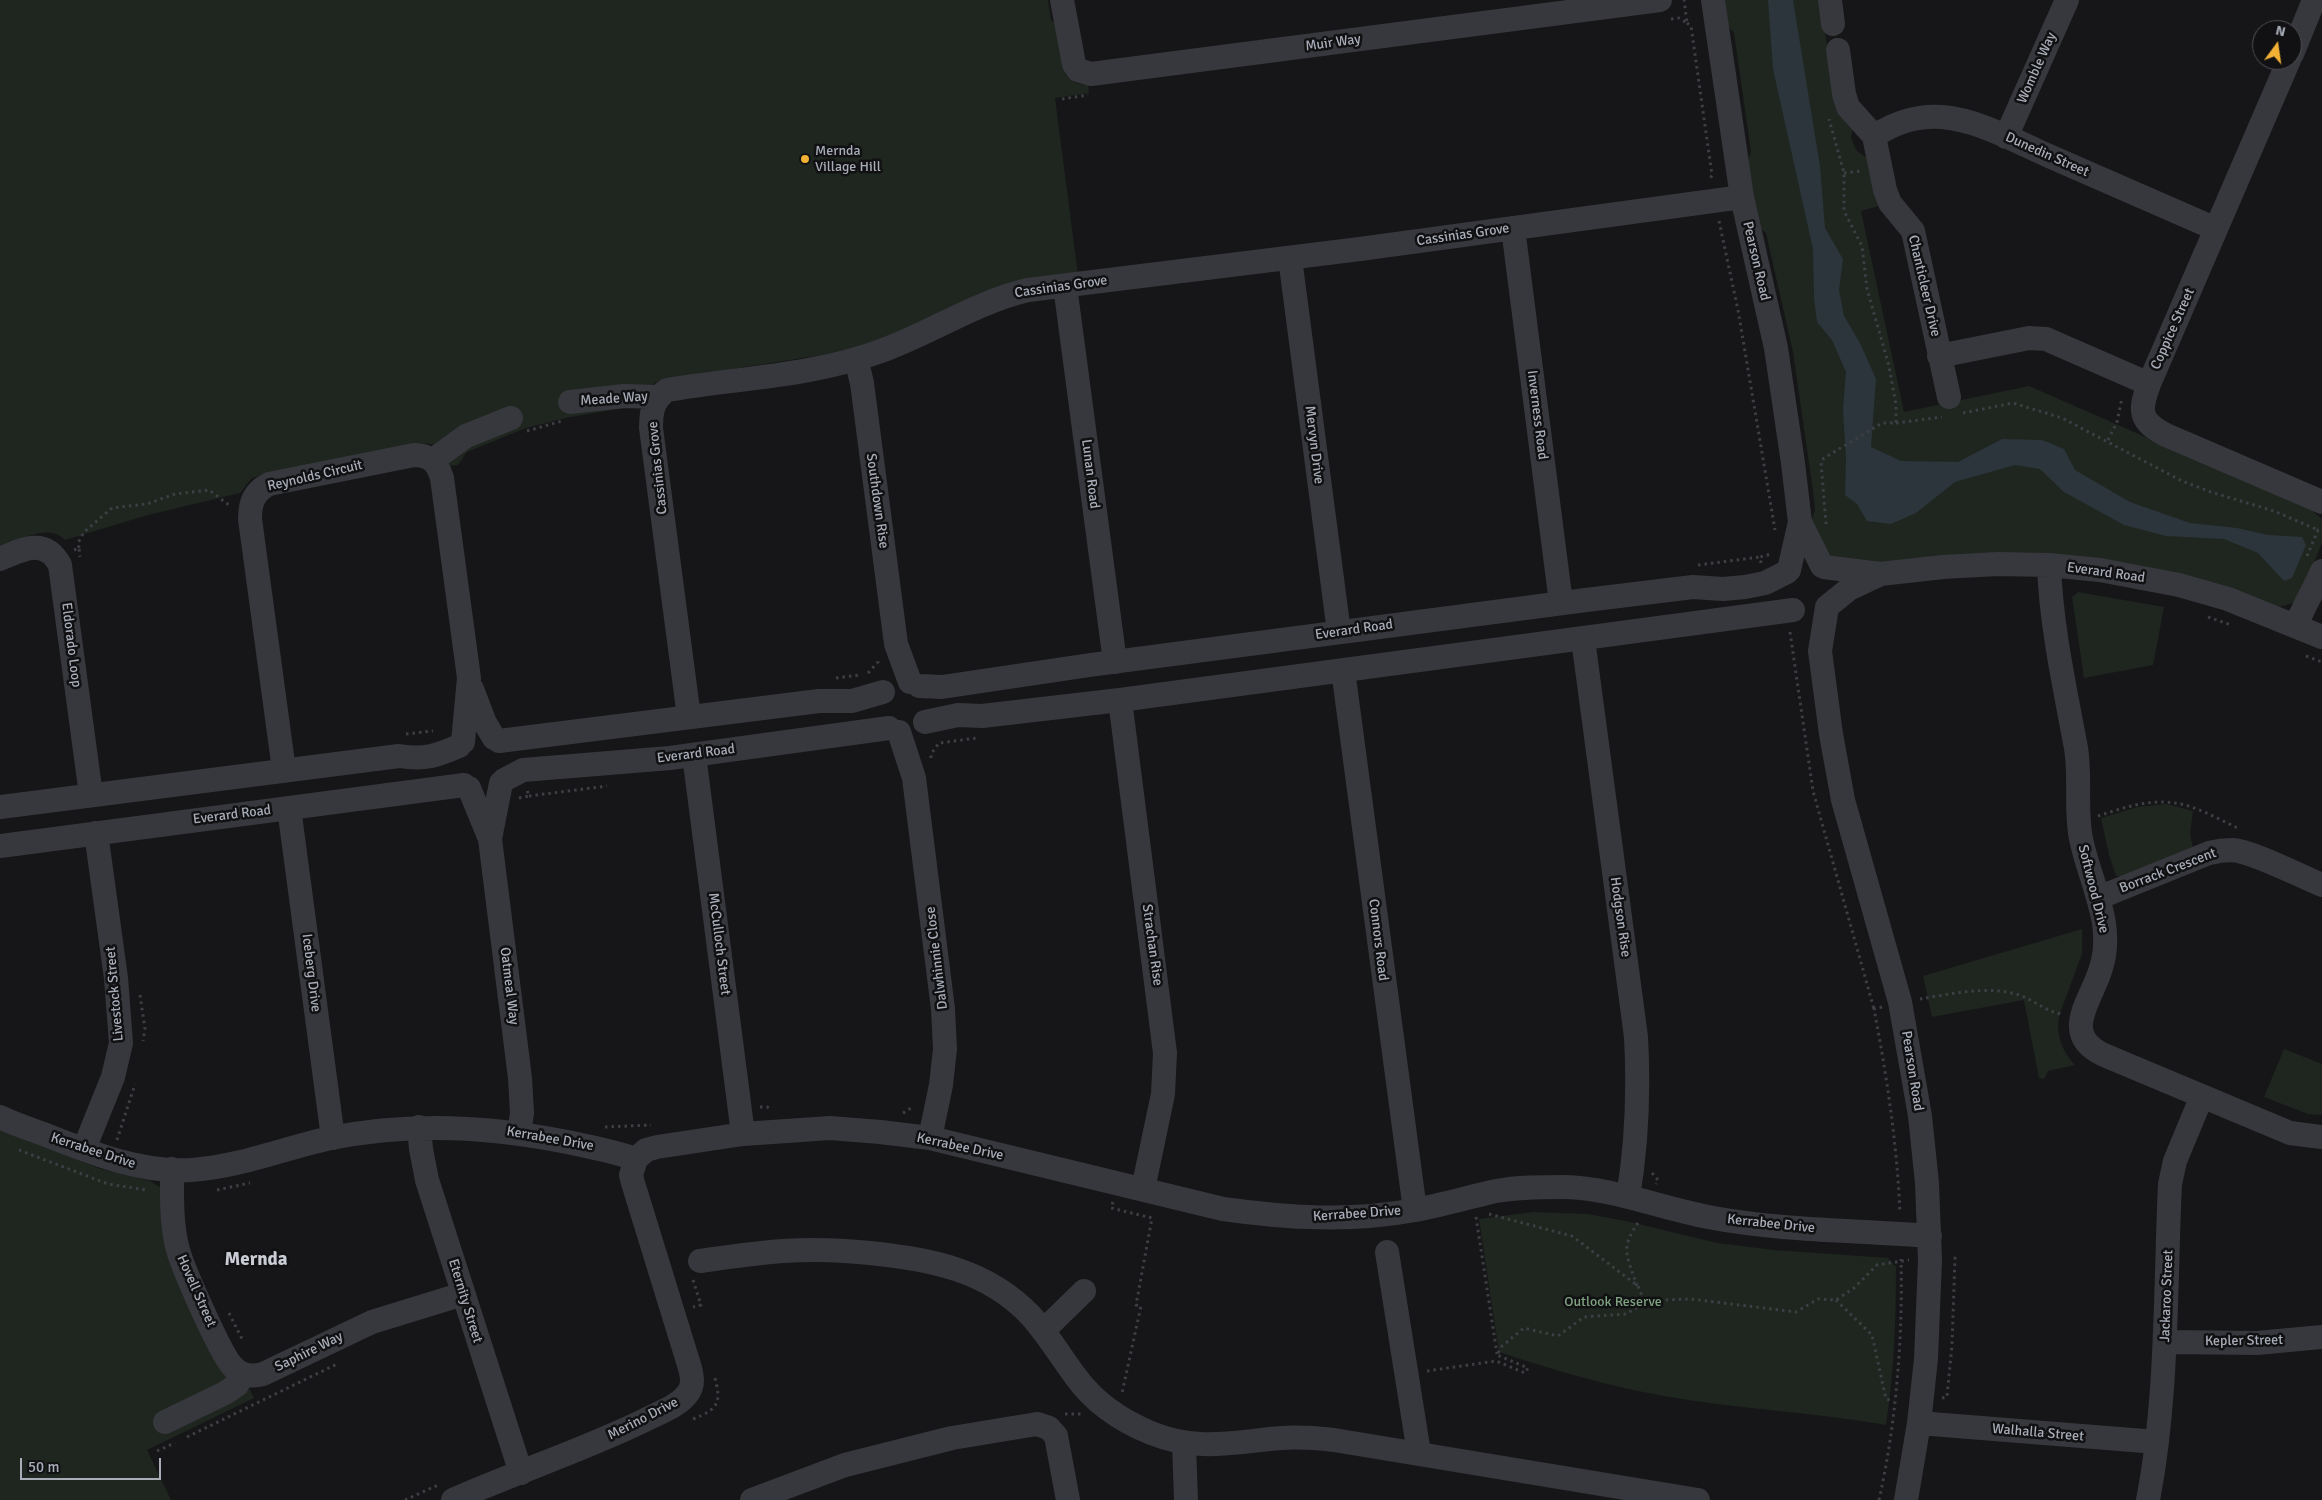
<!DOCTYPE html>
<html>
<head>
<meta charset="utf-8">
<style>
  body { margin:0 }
  #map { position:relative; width:2322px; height:1500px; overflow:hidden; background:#161618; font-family:Signika,sans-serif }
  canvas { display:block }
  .north { position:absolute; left:2252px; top:20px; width:50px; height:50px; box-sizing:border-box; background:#111113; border:1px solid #4d4f55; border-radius:50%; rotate:14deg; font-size:14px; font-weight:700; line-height:20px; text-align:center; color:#a8adb8 }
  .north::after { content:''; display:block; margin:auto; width:18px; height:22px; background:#f2b134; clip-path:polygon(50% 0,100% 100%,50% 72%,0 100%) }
  .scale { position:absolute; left:20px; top:1458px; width:141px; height:22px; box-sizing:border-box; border:2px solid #a8adb8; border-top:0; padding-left:6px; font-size:15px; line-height:18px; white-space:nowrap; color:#a8adb8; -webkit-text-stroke:4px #111113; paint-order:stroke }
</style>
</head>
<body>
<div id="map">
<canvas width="2322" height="1500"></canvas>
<div class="north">N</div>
<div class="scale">50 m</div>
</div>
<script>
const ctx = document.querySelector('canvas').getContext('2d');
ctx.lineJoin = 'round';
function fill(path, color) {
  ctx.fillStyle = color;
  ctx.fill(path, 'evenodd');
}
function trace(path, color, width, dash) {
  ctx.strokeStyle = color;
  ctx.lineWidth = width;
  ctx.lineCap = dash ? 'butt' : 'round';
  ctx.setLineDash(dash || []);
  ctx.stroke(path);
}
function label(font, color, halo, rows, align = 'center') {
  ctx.font = font + ' Signika,sans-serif';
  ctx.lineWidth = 5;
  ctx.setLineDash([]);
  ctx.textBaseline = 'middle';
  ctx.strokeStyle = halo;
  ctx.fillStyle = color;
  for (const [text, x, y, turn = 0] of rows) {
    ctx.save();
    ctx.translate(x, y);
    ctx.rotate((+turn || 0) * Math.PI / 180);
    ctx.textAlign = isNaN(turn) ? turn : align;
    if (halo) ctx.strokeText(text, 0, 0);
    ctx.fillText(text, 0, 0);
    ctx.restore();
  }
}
const green = new Path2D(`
  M0,0h1048l3,20 7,6c3,22 0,59 30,59l1,8 -34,5 23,177 -129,36 -85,35 -42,9 -161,25 -13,7 -8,18 -74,13 -40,10 -59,24 -9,13 -8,1c-4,-19 -15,-24 -33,-22l-154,30 -12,5 -11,14 -92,22 -83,25c-17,-18 -47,1 -65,8z
  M1725,0h96l8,61 25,63 -3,14 5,12 11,8 12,48 -18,5 43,201 125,-26 281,123 12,10v24l-21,51 -8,9 -14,4 -55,-19 -393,-27 -20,-39 4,-12 -2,-19 -20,-139 -27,-119 -7,-6 -12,-66 4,-9 -17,-119 -6,-7z
  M2078,592l86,15 -11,58 -69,13 -12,-81z
  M2167,804l26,7 -3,23 3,14 -67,28h-10l-7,-21 -8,-37 37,-11z
  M2082,929v25l-23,62c-3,21 3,34 16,49l-27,6 -4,8 -5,-1 -15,-78 -92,17 -9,-41z
  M2284,1049l38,15v51l-14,-1 -44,-17z
  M0,1129l101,40 49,12 11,7 83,199 5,1 5,10 -107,52 24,50h-171z
  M1533,1212l55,2 38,7 91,22 57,7 114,8 8,9c0,54 -2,105 -10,158 -74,-13 -149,-16 -222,-29 -56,-10 -111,-26 -165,-44l-20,-133z`);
const water = new Path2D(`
  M1768,0h25l27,166 5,62 18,31 -4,31 5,26 16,27 16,36 -5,68 30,14 57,1 44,-23 40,1 22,9 11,21 55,32 60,21 47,5 31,7 34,2 4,8 -14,33 -8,3 -26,-28 -34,-14 -58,-3 -42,-11 -60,-33 -24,-23 -25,-4 -60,17 -39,31 -25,11 -24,-3 -10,-17 -12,-9 1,-36 -3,-50 3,-37 -14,-32 -15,-18 -3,-24 -1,-49 -40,-180z`);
const path = new Path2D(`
  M1671,19l8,-1 8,5 -3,-23
  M1687,23l4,3 21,149 -3,6
  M1062,99l26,-4
  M1844,173l17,-2
  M1719,221l19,89 37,220
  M1963,413l50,-10 49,15 120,63 29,11 63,19 44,19
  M1896,423l46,-6
  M527,431l35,-10
  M2108,440l9,-18 5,-24
  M1826,524l-5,-62 3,-4 58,-35h14v-18l-7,-39 -22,-77 -5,-43 -18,-35v-38l-15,-54
  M79,548l-1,-5 6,-11 28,-24 35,-4 28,-10 34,-4 20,15
  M74,550l5,-2 1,9
  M2307,556l11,-26 4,2
  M1761,563l-1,-6 11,-3
  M1698,565l62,-8
  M2208,617l23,8
  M1790,632l23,159 61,218
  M2306,656l16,6
  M868,673l10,-11 -1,-3
  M836,678l23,-3
  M406,734l27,-3
  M931,758v-4l8,-11 38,-5
  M529,796l78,-10
  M519,798l10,-2 -2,-6
  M2098,816c24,-8 51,-17 77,-13 22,3 45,17 65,26
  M140,995l5,34 -2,12
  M1920,999c30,-5 69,-14 99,-4 15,5 26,16 42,19
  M1882,1007l-8,2c13,68 23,135 26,204
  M760,1107h7l5,3
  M903,1113l11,-7
  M605,1127l46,-2
  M117,1140l18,-56
  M19,1150l89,34 38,6
  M1652,1173l6,7 -2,4
  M217,1190l33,-7
  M1113,1202l-2,6 41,10 -16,87 5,1 -19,87
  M1489,1214l83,22 66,50 7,17
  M1476,1217l21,137
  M693,1280l8,25 -8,2
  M1637,1286c-10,-31 -18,-37 3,-66
  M1836,1300l36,35 14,64 8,2
  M229,1313l14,28
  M1427,1371l69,-10 29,12 3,-5 -31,-13 4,-8 23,-19 34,8 26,-19 42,-3 19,-11 18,-3 28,-1 105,13 22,-13 18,1 18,-12 23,-23 32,-5
  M1942,1398l5,-1 5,-52 3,-87 -5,1
  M1065,1414h16
  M693,1419c26,-10 29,-17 21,-44
  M187,1437l150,-73
  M157,1451l18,-8
  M405,1500l33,-15
  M1879,1500c17,-76 24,-163 22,-241`);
const minor = new Path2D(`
  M1062,0l12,64 4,6 13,4 569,-74
  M1713,0l29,197 34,151 17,115 7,59 -11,48
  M1830,0l3,24
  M1838,50l6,44 4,13 26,29 11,54 5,13 23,28 36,166
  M2292,54l22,-54
  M2289,60l-140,324c-10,27 -10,37 17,51l156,67
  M1874,136c21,-13 42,-21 68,-19 37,3 73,24 107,39 56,24 111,49 167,73
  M2006,137l61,-137
  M1513,228l48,375
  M1290,258l49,374
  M1065,286l50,376
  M1939,356l90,-18 17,1 103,45
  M856,359l6,24 34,261 14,38
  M570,402l54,-6 34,1
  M433,460l33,-24 45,-18
  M1800,522l22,44
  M0,559c23,-10 45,-22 60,6l31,230
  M2049,565c2,61 16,123 27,183 5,31 -1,61 5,91 6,28 18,55 23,84 2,15 2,30 -3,45 -9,32 -42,66 3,87l186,78 32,4
  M1824,567l56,7 63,-7 55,-3 51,1 51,5 79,15 49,14 94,38
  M1828,606l21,-17 30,-14
  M1827,607l-7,44 11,83 12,66 57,202 20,114 7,67 3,77 -4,99 -7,64 -13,77
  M2296,626c7,-19 18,-36 26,-55
  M1583,639l53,398c3,54 1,106 -8,160
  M1343,670l72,540
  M919,686l23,1 148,-22 496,-65 107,-13 30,2 22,-2 20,-4 22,-11
  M472,689l13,34 9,15
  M1120,700l45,353 -2,41 -20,95
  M689,717l-38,-289c0,-17 2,-28 16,-38 71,-12 146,-14 214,-39 50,-18 95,-49 147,-61l332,-41 382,-52
  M925,722l33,-7 24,1 138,-16 673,-90
  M899,732l15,46 29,231 2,40 -4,36 -11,53
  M499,741l320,-40h33l31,-9
  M694,755l49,379
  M284,770l-34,-251c0,-17 4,-27 19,-35l145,-29c16,0 23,7 28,23l27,200 -6,64
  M504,780l19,-10 147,-12 219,-30
  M501,783l-11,56 30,239 2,35 -3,20
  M469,788l21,51
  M0,807l399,-51c26,4 37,0 60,-10
  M289,808l44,330
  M0,846l464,-61
  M2098,898l111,-45c8,-2 15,-3 24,-3 21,2 67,26 89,35
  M0,1117c14,7 30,12 46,18 46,18 94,38 145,35 48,-3 93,-22 140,-32 79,-16 158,-12 236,4 24,5 46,9 69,17l10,-9 11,-3 86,-13 87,-6 50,4 50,6 293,71c64,9 128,13 192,1 27,-5 54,-13 81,-19 22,-4 45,-4 68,-4 49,1 96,21 144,30 73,14 148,13 222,19
  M419,1127l2,22 6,31 94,293
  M84,1149l29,-72 8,-34 -5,-65 -20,-145
  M172,1169c0,27 -1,55 6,81 5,18 44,108 56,118 8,8 19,9 29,6l109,-52 91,-28
  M1387,1252l32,201
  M700,1261c28,-4 55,-8 83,-10 28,-2 58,-1 87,2 60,6 118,17 161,63 17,19 30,41 45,61 18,25 46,44 75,56 47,19 82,9 130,5 17,-1 35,0 53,2l364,60
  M1043,1331l41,-40
  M2166,1342l91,1 65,-6
  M165,1422l60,-29 12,-8 5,-11
  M1919,1423l238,19
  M1184,1444l2,56
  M453,1500c63,-28 128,-49 190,-79 15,-8 35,-14 45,-28 6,-8 4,-16 2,-25l-57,-185 -2,-8 5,-16
  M752,1500l93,-35 107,-27 85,-14 12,4 7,8 12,64
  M2148,1500c20,-104 17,-210 22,-316l5,-23 27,-65`);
const markers = [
  [805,159,5,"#f2b134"]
];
const streetNames = [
  ["Muir Way",1333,43,-8],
  ["Womble Way",2037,68,-66],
  ["Dunedin Street",2047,155,24],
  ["Cassinias Grove",1463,235,-8],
  ["Pearson Road",1756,261,77],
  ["Chanticleer Drive",1924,286,77],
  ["Cassinias Grove",1061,287,-8],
  ["Coppice Street",2173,329,-66],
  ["Meade Way",614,399,-4],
  ["Inverness Road",1537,415,83],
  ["Mervyn Drive",1314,445,83],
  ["Cassinias Grove",658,468,-96],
  ["Lunan Road",1090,474,83],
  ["Reynolds Circuit",315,476,-13],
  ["Southdown Rise",877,501,82],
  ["Everard Road",2106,573,8],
  ["Everard Road",1354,630,-8],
  ["Eldorado Loop",71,645,83],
  ["Everard Road",696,754,-7],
  ["Everard Road",232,815,-7],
  ["Borrack Crescent",2168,871,-21],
  ["Softwood Drive",2093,889,76],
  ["Hodgson Rise",1620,917,82],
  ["Connors Road",1378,940,83],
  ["McCulloch Street",719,944,83],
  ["Strachan Rise",1152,945,82],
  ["Dalwhinnie Close",937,958,-97],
  ["Iceberg Drive",311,973,83],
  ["Oatmeal Way",509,986,83],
  ["Livestock Street",115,994,-95],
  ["Pearson Road",1912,1071,81],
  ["Kerrabee Drive",550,1139,10],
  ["Kerrabee Drive",960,1147,12],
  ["Kerrabee Drive",93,1151,18],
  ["Kerrabee Drive",1357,1214,-4],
  ["Kerrabee Drive",1771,1224,6],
  ["Hovell Street",196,1291,66],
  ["Jackaroo Street",2167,1296,-88],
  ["Eternity Street",465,1301,73],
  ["Kepler Street",2244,1341,-1],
  ["Saphire Way",309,1352,-26],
  ["Merino Drive",643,1419,-27],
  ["Walhalla Street",2038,1433,5]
];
const poiNames = [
  ["Mernda",815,151],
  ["Village Hill",815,167]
];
const parkNames = [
  ["Outlook Reserve",1613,1302]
];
const districtNames = [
  ["Mernda",256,1260]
];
fill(green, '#1e261f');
fill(water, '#2c353c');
trace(path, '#3d3f44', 3, [2.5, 4]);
trace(minor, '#37383d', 24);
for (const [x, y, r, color] of markers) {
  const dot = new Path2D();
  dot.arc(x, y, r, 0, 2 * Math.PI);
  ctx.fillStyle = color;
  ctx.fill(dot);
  trace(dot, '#111113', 2);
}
label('14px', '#a8adb8', '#111113', streetNames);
label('14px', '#a8adb8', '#111113', poiNames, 'left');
label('14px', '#7fa381', '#111113', parkNames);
label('bold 19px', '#c9ccd4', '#111113', districtNames);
</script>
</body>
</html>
